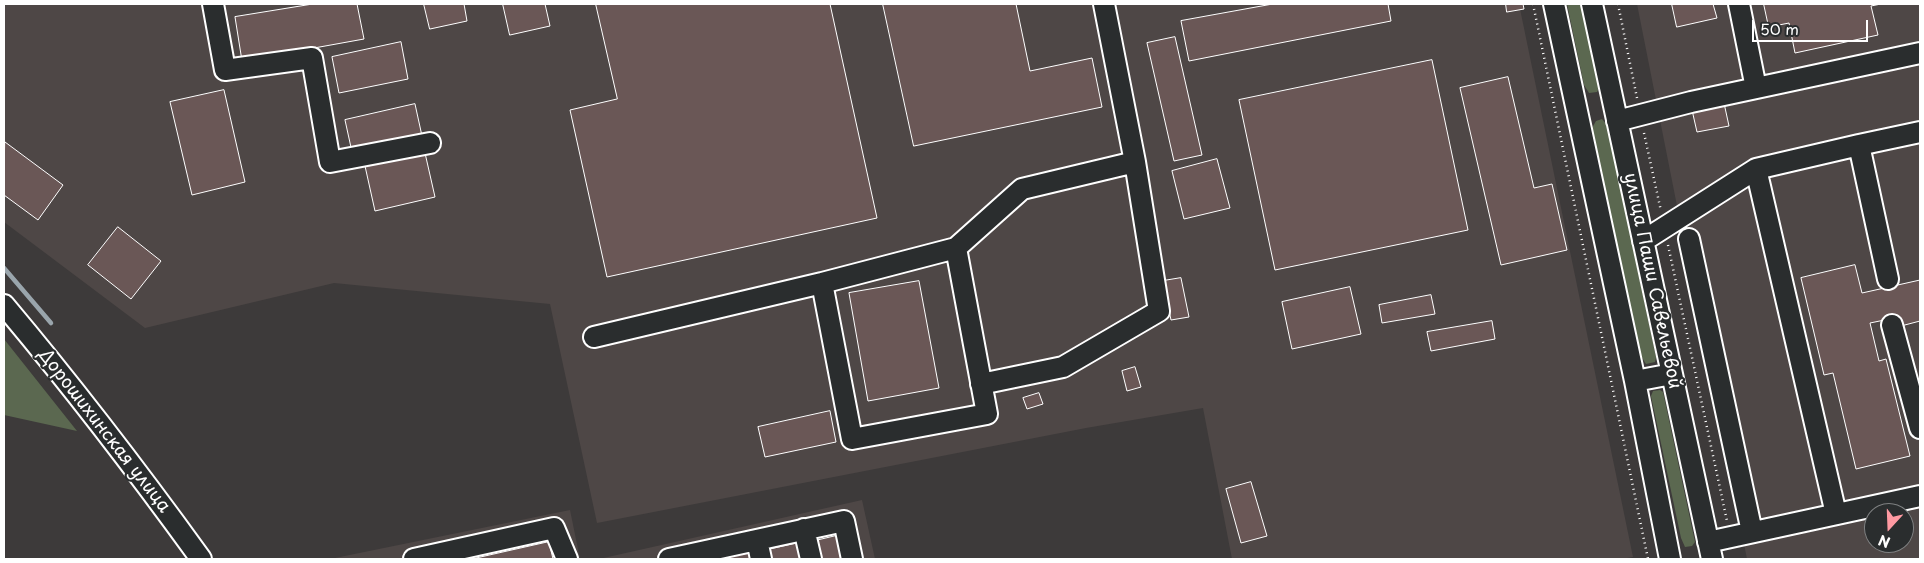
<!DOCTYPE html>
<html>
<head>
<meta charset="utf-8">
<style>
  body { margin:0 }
  #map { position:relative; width:1924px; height:563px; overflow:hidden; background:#3d3a3a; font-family:"Playpen Sans",sans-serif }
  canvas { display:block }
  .frame { position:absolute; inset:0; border:5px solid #fff; pointer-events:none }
  .north { position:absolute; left:1864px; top:503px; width:50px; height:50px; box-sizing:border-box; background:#2a2d2e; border:1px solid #7f8182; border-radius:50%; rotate:200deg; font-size:14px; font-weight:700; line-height:20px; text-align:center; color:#fff }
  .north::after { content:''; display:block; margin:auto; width:18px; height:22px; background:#ff9aa2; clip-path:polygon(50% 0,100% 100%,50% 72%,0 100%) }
  .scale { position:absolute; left:1752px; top:20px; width:116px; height:22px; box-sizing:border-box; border:2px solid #fff; border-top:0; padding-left:6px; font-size:15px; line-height:18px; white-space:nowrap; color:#fff; -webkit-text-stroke:4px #2a2d2e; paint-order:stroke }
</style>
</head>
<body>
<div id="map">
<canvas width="1924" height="563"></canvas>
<div class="frame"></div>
<div class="north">N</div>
<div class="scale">50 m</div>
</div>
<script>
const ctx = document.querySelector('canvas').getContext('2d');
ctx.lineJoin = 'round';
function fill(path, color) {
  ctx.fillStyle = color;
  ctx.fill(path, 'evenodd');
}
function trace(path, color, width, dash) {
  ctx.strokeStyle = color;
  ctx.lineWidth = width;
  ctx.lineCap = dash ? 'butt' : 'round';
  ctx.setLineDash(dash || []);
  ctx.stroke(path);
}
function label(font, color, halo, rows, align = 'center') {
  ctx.font = font + ' "Playpen Sans",sans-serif';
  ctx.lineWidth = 4.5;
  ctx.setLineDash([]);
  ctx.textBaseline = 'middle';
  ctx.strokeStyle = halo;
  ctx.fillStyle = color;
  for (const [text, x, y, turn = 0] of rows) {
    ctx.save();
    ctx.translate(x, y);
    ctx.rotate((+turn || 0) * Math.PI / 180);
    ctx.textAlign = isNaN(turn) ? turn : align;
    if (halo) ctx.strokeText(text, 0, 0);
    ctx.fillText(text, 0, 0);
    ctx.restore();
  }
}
const built = new Path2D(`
  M4,4h1515l114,553 -11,2h-390l-29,-151 -117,20 -489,95 -47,-219 -216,-21 -189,45 -141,-106z
  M1637,4h283v555h-173zM1874,513h30v30h-30z
  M862,500l13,59h-276z
  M570,510l10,49h-250z`);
const green = new Path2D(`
  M1567,4h15l17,84 -2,4 -8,1 -5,-8z
  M1602,119l5,6 49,232 -1,5 -9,2 -5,-8 -49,-228 4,-7z
  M4,339l73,92 -73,-16z
  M1660,390l3,2 32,150 -3,4 -7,1 -4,-9 -30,-142 2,-5z`);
const stream = new Path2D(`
  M4,268l47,55`);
const building = new Path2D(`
  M313,4h44l7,35 -122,22 -7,-44z
  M424,4h40l3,17 -37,8z
  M503,4h42l5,22 -40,9z
  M596,4h234l47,214 -270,59 -37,-167 47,-11z
  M883,4h133l14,67 62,-13 10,49 -188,39z
  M1273,4h115l3,17 -202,40 -8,-40z
  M1506,4h17l1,5 -17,3z
  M1672,4h41l4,14 -40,9z
  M1764,4h117l-10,2 7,29 -83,18 -6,-30 -20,4z
  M1175,37l27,118 -28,6 -27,-118z
  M401,42l7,37 -69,14 -7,-36z
  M1432,60l36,170 -193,40 -36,-170z
  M1508,77l26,111 18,-4 15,66 -66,15 -41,-177z
  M224,90l21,92 -53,13 -22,-93z
  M1724,103l5,23 -32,6 -5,-22z
  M415,104l7,32 -70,16 -7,-32z
  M5,142l58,43 -25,35 -34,-25z
  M425,153l10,44 -60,14 -10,-45z
  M1217,159l13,49 -46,11 -12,-48z
  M118,227l43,34 -30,38 -43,-34z
  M1855,265l7,28 58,-13v41l-19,5 -2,-9 -29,6 9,38 7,-2 24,97 -54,13 -23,-96 -9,2 -23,-97z
  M1181,278l8,39 -18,3 -8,-39z
  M919,281l20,107 -71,13 -19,-108z
  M1350,287l11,47 -69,15 -10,-47z
  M1431,295l4,19 -53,9 -3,-18z
  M1492,321l3,18 -64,12 -4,-19z
  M1135,367l6,20 -14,4 -5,-20z
  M1039,393l4,11 -16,5 -4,-11z
  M830,411l6,31 -71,15 -7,-30z
  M1251,482l16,54 -26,7 -15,-54z
  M840,535l5,24h-26l-4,-18z
  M549,542l4,17h-81z
  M798,543l4,16h-33l-2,-9z
  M753,552l1,7h-31v-1z`);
const path = new Path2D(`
  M1533,4l115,555
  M1618,4l19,94
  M1644,133l17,78
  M1668,245l59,276`);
const minor = new Path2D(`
  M213,4l12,66 87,-12 18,104 100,-19
  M1554,4l81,377 35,178
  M1592,4l120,555
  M1739,4l17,84
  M1617,121l74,-19 229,-49
  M1859,145l61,-13
  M1689,239l63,293
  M1643,241l113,-72
  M822,283l30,156 135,-25 -31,-166
  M4,305c69,82 134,167 197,254
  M1892,325l28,103
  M594,337l228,-54 134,-35 66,-59 113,-27 -31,-158
  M1635,381l37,-7
  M981,384l82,-17 96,-56 -24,-149
  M1836,514l-80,-345 103,-24 29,134
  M804,529l7,30
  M757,540l4,19
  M1708,542l212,-46
  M414,559l140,-31 13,31
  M669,559l175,-38 8,38`);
const streetNames = [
  ["улица Паши Савельевой",1652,281,78],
  ["Дорошихинская улица",104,431,52]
];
fill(built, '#4e4746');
fill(green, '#5b6850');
trace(stream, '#9aa5ac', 4.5);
fill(building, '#6a5756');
trace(building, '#fff', 1);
trace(minor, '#fff', 24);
trace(path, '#fff', 2.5, [1, 4]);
trace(minor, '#2a2d2e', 20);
label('18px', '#fff', '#2a2d2e', streetNames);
</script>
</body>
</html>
